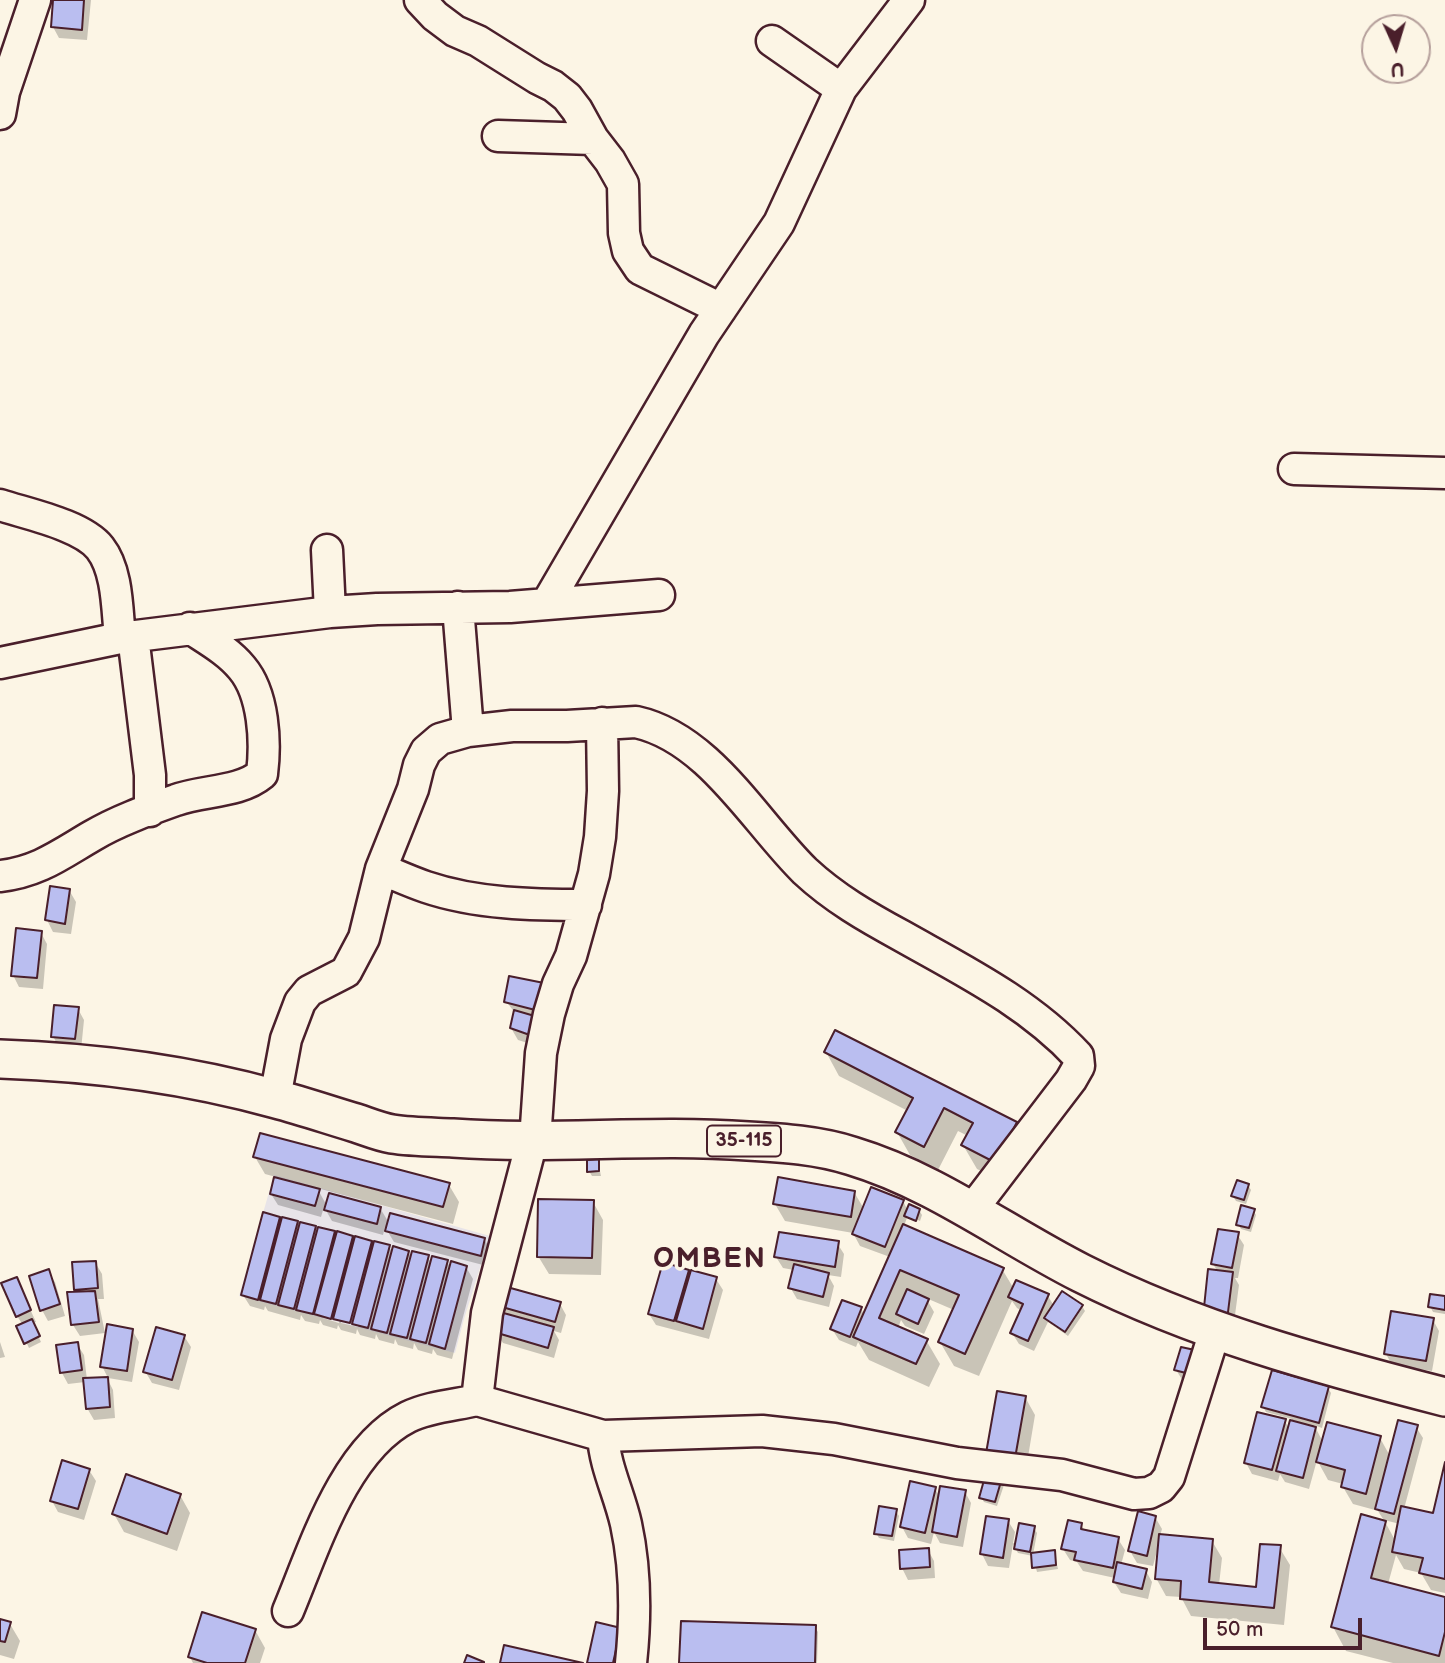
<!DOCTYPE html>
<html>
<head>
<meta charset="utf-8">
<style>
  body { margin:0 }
  #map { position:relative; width:1445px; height:1663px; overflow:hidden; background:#fcf5e5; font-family:"Balsamiq Sans",sans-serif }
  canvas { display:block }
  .north { position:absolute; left:1361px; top:14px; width:70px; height:70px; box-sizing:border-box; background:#fcf5e5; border:2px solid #b59f9b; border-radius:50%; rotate:176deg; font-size:19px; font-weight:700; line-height:28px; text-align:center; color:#4a1f2b }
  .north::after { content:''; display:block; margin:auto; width:24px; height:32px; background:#4a1f2b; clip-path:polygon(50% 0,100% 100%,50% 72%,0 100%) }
  .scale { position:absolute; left:1203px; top:1618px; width:159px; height:32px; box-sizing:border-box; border:4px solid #4a1f2b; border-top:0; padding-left:9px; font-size:21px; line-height:24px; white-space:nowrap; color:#4a1f2b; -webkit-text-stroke:5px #fcf5e5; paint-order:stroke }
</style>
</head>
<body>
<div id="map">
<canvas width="1445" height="1663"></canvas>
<div class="north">U</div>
<div class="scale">50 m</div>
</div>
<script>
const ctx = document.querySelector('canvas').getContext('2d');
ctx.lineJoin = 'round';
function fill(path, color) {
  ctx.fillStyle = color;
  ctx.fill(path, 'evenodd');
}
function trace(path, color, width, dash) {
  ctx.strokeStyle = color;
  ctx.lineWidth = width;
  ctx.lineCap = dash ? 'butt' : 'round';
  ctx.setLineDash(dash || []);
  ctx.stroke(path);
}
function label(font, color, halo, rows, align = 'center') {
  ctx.font = font + ' "Balsamiq Sans",sans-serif';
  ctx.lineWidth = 7;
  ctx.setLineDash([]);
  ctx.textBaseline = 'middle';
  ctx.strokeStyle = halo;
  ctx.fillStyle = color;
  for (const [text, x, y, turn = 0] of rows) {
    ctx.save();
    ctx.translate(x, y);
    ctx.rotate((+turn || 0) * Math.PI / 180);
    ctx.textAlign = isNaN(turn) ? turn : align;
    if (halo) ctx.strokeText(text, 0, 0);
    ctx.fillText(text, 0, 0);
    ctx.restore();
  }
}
const built = new Path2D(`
  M274,1175l216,61 -26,83 -9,34 -216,-57z`);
const shadow = new Path2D(`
  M55,0h36l-4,40 -28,-2 -6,-11z
  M69,890l7,12 -5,32 -18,-2 -6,-12z
  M41,933l6,11 -4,45 -24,-2 -6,-12z
  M547,986v63l-29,-9 -7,-12 4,-15 -9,-12z
  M78,1009l6,11 -3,30 -22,-2 -6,-12z
  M826,1052l190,71 14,24 -20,38 -33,-16 -14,-24 5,-9 -10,-5 -20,39 -28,-15 -13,-23 11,-21 -69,-35z
  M255,1157l194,28 10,17 -6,22 -136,-36 10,18 53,2 9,15 95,16 7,11 -4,16 -93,-24 -9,-15 -2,8 -51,-14 -8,-14 -3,10 -43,-12 -7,-11 5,-17 -11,-3z
  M598,1161l3,15h-9l-3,-5z
  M1248,1185l3,5 -5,14 -10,-3 -3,-5z
  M854,1192l10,17 39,-8 5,10 11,-1 3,5 -2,6 -12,-6 -4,11 98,43 12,20 34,7 6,10h28l3,5 -17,25 -20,-14 -14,29 -15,-7 -7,-11 10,-22 -5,-3 -5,-7 -33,75 -25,-10 -14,-24 14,-32 -28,-12 8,14 -10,22 -19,-8 -4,-6 -3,8 28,12 14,24 -11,23 -60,-27 -11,-18 -2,5 -17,-7 -7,-11 29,-21 3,7 26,-58 -30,-11 -7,-13 -68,-12 -10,-17z
  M593,1202l10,18 -2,55 -52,-1 -11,-18z
  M1253,1210l3,5 -5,17 -10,-3 -3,-5z
  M279,1218l3,6 1,-5 32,9 3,5 16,-1 3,6 15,-1 3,6 16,-1 3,6 15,-1 4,6 15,-1 4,6 16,-1 3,6 16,-1 4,6 15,-1 7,12 -21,80 -15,-4 -4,-6 -1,5 -14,-4 -4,-7 -1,6 -15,-4 -3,-6 -1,5 -15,-4 -3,-6 -1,5 -15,-4 -3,-6 -1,5 -15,-4 -3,-5 -1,4 -14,-4 -3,-5 -1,4 -14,-3 -4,-6 -1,5 -32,-9 -3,-5 -1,4 -14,-4 -7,-11zM323,1315l17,4 -1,4 -16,-5zM341,1319l18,5 -1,3 -17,-4z
  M1237,1234l7,11 -6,33h-3l4,7 -6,45 -22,-2 7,-56 -5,-8z
  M837,1243l7,11 -3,23 -13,-2 6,11 -5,21 -32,-8 -7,-12 4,-17 -11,-2 -7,-11z
  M95,1262l7,12 2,25h-6l7,34 -25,3 -7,-11 5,-32 -2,-4z
  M48,1271l7,11 10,34 -17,5 -6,-11z
  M688,1272l3,4 25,3 7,11 -14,49 -53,-14 -7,-11z
  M16,1279l20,43 -4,1 9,19 -12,6 -10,-21 4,-2 -6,-9z
  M1445,1298v16l-12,-2 -3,-6z
  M560,1304l6,11 -5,18 -7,-2 5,9 -5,18 -51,-15 -7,-11 13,-15 -6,-10z
  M1433,1320l6,11 -7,40 -40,-6 -6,-11z
  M132,1330l7,12 -7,40 -24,-4 -6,-12z
  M184,1336l7,11 -12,43 -27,-7 -7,-12z
  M0,1342l5,15 -5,1z
  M77,1344l7,11 3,25 20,-2 6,12 2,28 -21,2 -7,-12 -2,-26 -17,2 -6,-11z
  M1182,1349l22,38 -21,-6 -7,-11z
  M1328,1388l3,5 -9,35 -8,-3 9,17 57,-4 10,18 26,-29 7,11 -19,71 31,6 10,-45v123l-14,-3 -10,-17 -17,-4 -8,-14 -8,29 57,15v64h-52l-47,-12 -13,-24 52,-105 -9,-14 -1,2 -22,-6 -10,-17v-3l-15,-4 -11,-20 -8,29 -24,-7 -5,-8 -2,7 -26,-7 -6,-11 39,-42 4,8 3,-10 -26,-7 -3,-5zM1384,1520l16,4 -4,18z
  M1025,1397l10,18 -11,66 -25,-5 5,9 -7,21 -13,-4 -3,-5z
  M89,1470l7,11 -12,39 -26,-8 -6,-11z
  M935,1489l5,8 25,-5 6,11 -8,44 -23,-4 -6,-11 -3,12 -23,-6 -6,-11z
  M180,1495l10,18 -13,38 -53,-19 -10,-18z
  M896,1511l3,5 -5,25 -15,-3 -3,-5z
  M1155,1517l7,12 -2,7 52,5 10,17 -3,27 39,3 21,-41 11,18 -6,60 -93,-9 -10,-19 -15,-1 -10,-18 3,-27h-2l-4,15 -16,-3 -7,-12z
  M1008,1521l7,11 -2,11 3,1 18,-16 3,5 -4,22 21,-3 4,17 -21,3 -4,-16 -15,-3 -5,-9 -4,24 -21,-2 -6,-12z
  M1081,1525l4,6 33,8 7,11 -4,15 25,6 6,11 -4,17 -27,-6 -7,-11 1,-4 -32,-7 -6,-9 -7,-2 -7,-11z
  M928,1550l6,11 1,17 -27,2 -6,-12z
  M0,1621l10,3 10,17 -6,18 -14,-4z
  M815,1627l3,5 -1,31h-136z
  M620,1629l-3,34h-28z
  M255,1630l10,18 -5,15h-67l-3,-6z`);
const building = new Path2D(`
  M53,0h31l-2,30 -31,-3z
  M50,886l20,3 -5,35 -20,-4z
  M16,928l26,3 -5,47 -26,-2z
  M509,976l40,8 -6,28 -39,-10z
  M54,1005l25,2 -4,32 -24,-2z
  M514,1010l31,9 -4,20 -31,-11z
  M835,1030l182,92 -21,41 -35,-18 12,-22 -29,-15 -20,39 -29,-15 18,-34 -89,-46z
  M260,1133l190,50 -7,24 -190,-50z
  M599,1159v12l-12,1v-12z
  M274,1177l46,12 -5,17 -45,-12z
  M778,1177l77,14 -4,26 -78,-13z
  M1237,1180l12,4 -5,16 -13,-4z
  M871,1187l33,13 -19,47 -33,-13z
  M329,1193l52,14 -4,17 -53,-14z
  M538,1199l56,1 -2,58 -55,-1z
  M909,1204l11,5 -4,12 -12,-5z
  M1241,1205l14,4 -6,19 -13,-3z
  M263,1212l17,5 -22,83 -17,-5z
  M390,1213l95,25 -4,18 -96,-25z
  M282,1217l16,4 -22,83 -16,-4z
  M300,1222l16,4 -22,83 -16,-4z
  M903,1224l101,44 -39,86 -27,-12 21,-47 -59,-25 -21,48 49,21 -12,25 -63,-27z
  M318,1227l17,4 -22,83 -17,-4z
  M1218,1229l21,3 -7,36 -21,-4z
  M337,1231l16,5 -22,83 -17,-5z
  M779,1232l60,9 -4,26 -61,-10z
  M355,1236l17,5 -22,82 -17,-4z
  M374,1241l16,4 -22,83 -16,-4z
  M393,1246l16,5 -22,82 -16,-4z
  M412,1251l17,4 -22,83 -17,-4z
  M432,1256l16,4 -22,83 -16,-4z
  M96,1261l2,27 -24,2 -2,-28z
  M451,1261l16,5 -22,83 -16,-5z
  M663,1262l26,8 -15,51 -26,-7z
  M794,1264l35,9 -6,24 -35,-9z
  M49,1269l11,35 -20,7 -11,-35z
  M1208,1269l25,3 -6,48 -24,-3z
  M691,1270l26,7 -14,52 -27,-8z
  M17,1277l14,33 -15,7 -15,-34z
  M1016,1280l33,14 -21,47 -18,-8 13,-29 -15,-7z
  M507,1287l54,15 -6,20 -53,-15z
  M907,1289l22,10 -11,25 -22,-10z
  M95,1291l4,31 -28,3 -4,-33z
  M1062,1291l21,14 -18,27 -21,-14z
  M1430,1294l15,2v14l-17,-3z
  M842,1300l20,7 -12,30 -20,-8z
  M1391,1311l43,7 -8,43 -42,-7z
  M500,1312l54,15 -6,21 -54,-16z
  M32,1319l8,17 -16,8 -8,-18z
  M107,1324l26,5 -6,42 -27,-4z
  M156,1327l29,8 -13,45 -29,-8z
  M78,1342l4,28 -22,3 -4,-28z
  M1181,1347l23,5 -6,24 -24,-6z
  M1272,1370l57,16 -10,37 -58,-16z
  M108,1377l2,30 -24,2 -3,-31z
  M997,1391l29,5 -12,68 -29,-5z
  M1257,1412l29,7 -14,51 -28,-7z
  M1290,1420l26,7 -13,51 -27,-7z
  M1398,1420l20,5 -24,89 -19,-5z
  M1327,1422l54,14 -15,58 -25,-7 4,-17 -29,-8z
  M62,1460l28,9 -12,40 -28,-8z
  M1445,1462v117l-26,-6 4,-15 -31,-6 9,-46 32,7z
  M986,1473l16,5 -7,24 -16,-4z
  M126,1474l55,20 -14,40 -55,-20z
  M910,1481l26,6 -11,46 -25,-6z
  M940,1486l26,4 -9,47 -25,-5z
  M879,1506l18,3 -5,27 -18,-2z
  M1138,1511l18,5 -9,40 -19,-5z
  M1361,1514l25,7 -15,57 74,19v35l-6,24 -108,-29z
  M986,1516l23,3 -6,39 -23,-4z
  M1068,1520l14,3 -1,6 38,8 -6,31 -39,-8 2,-8 -15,-3z
  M1019,1523l16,3 -5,26 -16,-3z
  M1159,1534l54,5 -4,43 47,5 4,-43 21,1 -7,63 -94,-9 1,-18 -26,-2z
  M929,1548l1,19 -30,2 -1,-19z
  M1055,1550l1,15 -24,3 -1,-15z
  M1117,1562l30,7 -5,20 -29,-7z
  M202,1612l54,17 -11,34h-38l-19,-6z
  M0,1619l11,3 -6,20 -5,-1z
  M681,1621l135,4 -1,38h-136z
  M596,1622l25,6 -8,35h-26z
  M504,1645l79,18h-83z
  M467,1655l17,7v1h-20z`);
const minor = new Path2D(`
  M420,0l15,16 20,15 23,10 59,37 16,8 14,11 10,13 16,29 17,22 13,23 1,49 4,18 12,18 81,40
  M772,41l69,48
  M0,114l4,-22 31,-92
  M498,136l95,3
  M1294,469l151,4
  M0,505c27,9 82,20 100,43 18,23 17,62 20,90
  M327,550l3,62
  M547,603l157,-269 75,-111 62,-134 68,-89
  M458,607l10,124
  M133,636l17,139v36
  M0,663l120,-25 210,-26 47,-3 133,-2 149,-12
  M602,723l1,68 -3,46 -6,37 -23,82 -13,28 -9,30 -8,39 -5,73 -49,187 -10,87 126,36 159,-5 72,8 123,24 105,12 72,19 15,-1 12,-6 8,-10 46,-146
  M381,869c15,6 30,13 45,18 50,17 108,18 160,18
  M0,876c38,-4 61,-22 92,-40 25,-15 56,-26 84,-36 27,-10 63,-7 86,-26 4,-32 2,-80 -20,-106 -14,-17 -34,-28 -52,-40
  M275,1098l11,-59 14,-37 9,-11 37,-19 18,-34 17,-69 32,-80 6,-24 7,-14 14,-12 28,-8 44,-5h55l69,-4c73,16 119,100 169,149 29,27 62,46 97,65 62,35 127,67 176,120l1,10 -8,14 -100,131
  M603,1436c2,31 16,57 23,88 10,46 10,92 5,139
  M288,1611c26,-62 56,-162 120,-194 20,-10 47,-12 69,-17`);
const major = new Path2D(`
  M0,1059c93,3 186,15 276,40 27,7 53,16 80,24 12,4 24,9 36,11 20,3 41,3 61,4 98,7 196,-4 295,3 35,2 70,4 104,15 83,25 152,78 229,117 115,58 239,92 364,124`);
const shields = [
  [744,1141,74]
];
const shieldNames = [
  ["35-115",744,1141]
];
const districtNames = [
  ["OMBEN",710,1260]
];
fill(built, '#e8e4e8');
fill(shadow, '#0003');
fill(building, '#babef0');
trace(building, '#4a1f2b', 2);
trace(minor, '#4a1f2b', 35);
trace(major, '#4a1f2b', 42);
trace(minor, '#fcf5e5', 30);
trace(major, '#fcf5e5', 37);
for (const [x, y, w] of shields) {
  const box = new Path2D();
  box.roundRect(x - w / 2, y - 15.5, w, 31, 5);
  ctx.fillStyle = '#fcf5e5';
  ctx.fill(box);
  trace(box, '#4a1f2b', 2);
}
label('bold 19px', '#4a1f2b', null, shieldNames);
ctx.letterSpacing = '2px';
label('bold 28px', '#4a1f2b', '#fcf5e5', districtNames);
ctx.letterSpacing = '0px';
</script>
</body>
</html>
